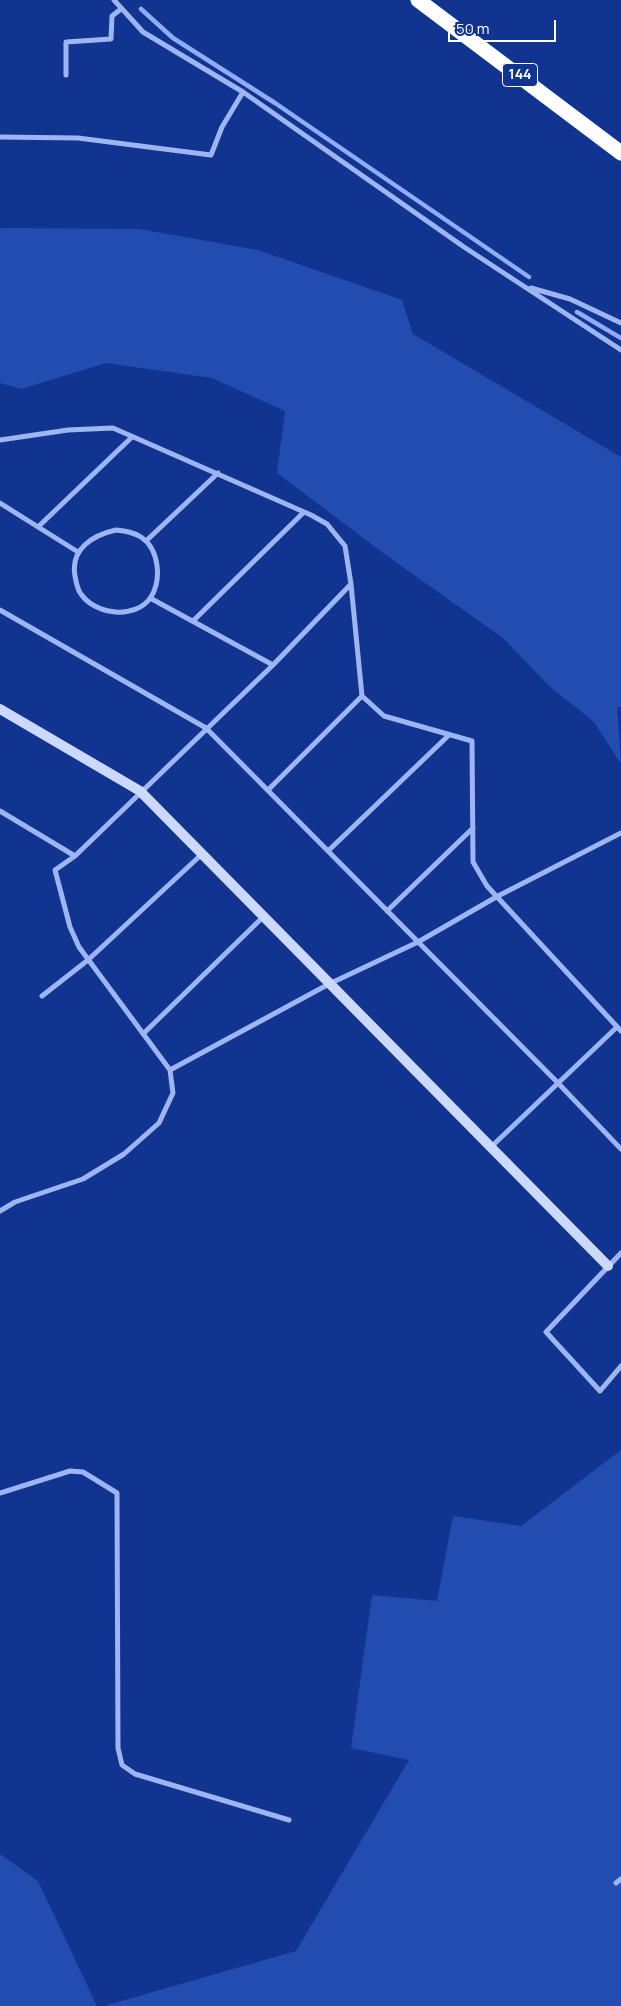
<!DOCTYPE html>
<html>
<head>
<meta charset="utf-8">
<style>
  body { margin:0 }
  #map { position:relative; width:621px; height:2006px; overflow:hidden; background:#113491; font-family:Manrope,sans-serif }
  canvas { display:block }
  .scale { position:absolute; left:448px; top:20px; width:108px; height:22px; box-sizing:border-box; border:2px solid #fff; border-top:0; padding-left:6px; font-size:15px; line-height:18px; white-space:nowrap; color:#fff; -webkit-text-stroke:4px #113491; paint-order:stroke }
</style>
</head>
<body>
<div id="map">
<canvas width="621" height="2006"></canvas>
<div class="scale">50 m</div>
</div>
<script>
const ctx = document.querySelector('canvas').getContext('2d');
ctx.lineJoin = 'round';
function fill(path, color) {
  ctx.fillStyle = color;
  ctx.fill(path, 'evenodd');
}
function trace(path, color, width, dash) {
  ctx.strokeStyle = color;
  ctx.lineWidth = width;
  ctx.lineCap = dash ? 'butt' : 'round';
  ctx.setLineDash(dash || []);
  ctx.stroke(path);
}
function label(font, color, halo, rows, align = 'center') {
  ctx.font = font + ' Manrope,sans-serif';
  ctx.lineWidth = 5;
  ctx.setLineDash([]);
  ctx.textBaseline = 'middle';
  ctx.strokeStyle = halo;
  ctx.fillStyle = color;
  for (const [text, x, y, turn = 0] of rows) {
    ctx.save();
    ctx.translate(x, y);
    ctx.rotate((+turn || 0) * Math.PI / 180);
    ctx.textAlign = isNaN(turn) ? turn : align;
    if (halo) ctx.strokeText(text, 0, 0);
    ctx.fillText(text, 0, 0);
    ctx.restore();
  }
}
const green = new Path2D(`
  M0,228l139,1 119,21 144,50 11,34 208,123v250h-4l4,57 -27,-42 -46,-37 -45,-47 -120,-85 -106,-80 8,-62 -73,-33 -106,-15 -85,26 -21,-6z
  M621,1450v556h-517l192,-55 113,-191 -58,-12 21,-153 65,6 16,-85 68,10z
  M0,1854l38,27 59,125h-97z`);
const stream = new Path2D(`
  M141,9l32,29 102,65 254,174
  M577,312l44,26`);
const street = new Path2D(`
  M114,0l29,32 100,60 221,155 157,103
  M66,75v-33l45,-3 1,-23 9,-7
  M0,137l78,1 133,17 11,-28 21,-35
  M531,288l39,11 51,24
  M0,440l68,-10 45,-2 198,87 16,9 18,22 6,38 11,112 22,20 88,25 1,121 14,24 134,145
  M0,503l78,49
  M38,527l94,-90
  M116,530c9,1 17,2 25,7 18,12 21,42 10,60 -15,23 -56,18 -70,-3 -4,-5 -5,-13 -6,-18 -5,-27 18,-41 41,-46z
  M146,541l72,-68
  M351,584l-78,81 -198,191 -20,14 15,57 9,20 91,123 159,-86 89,-42 80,-46 123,-63
  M150,598l123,67
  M0,610l206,118 352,355 63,66
  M193,621l111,-109
  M268,790l94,-94
  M0,811l75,45
  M328,851l121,-116
  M387,911l86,-83
  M42,996l46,-36 114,-106
  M143,1034l120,-117
  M491,1147l126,-120
  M0,1211l15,-9 68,-23 41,-25 35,-31 14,-30 -3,-23
  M621,1253l-75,79 54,59 21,-25
  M0,1493l70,-22 13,1 34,21 1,255 4,17 13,9 154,46
  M616,1883l5,-4`);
const secondary = new Path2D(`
  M0,709l140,82 468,475`);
const highway = new Path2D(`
  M418,0l203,153`);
const shields = [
  [520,75,35]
];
const shieldNames = [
  ["144",520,75]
];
fill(green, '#234cb0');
trace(stream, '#8fadf6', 4.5);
trace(street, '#9db5f2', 5);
trace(secondary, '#ccd9fc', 10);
trace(highway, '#fff', 15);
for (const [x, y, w] of shields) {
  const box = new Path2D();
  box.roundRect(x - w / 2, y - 11.5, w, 23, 4);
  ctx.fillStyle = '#113491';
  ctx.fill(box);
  trace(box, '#fff', 1);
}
label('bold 14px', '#fff', null, shieldNames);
</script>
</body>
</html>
